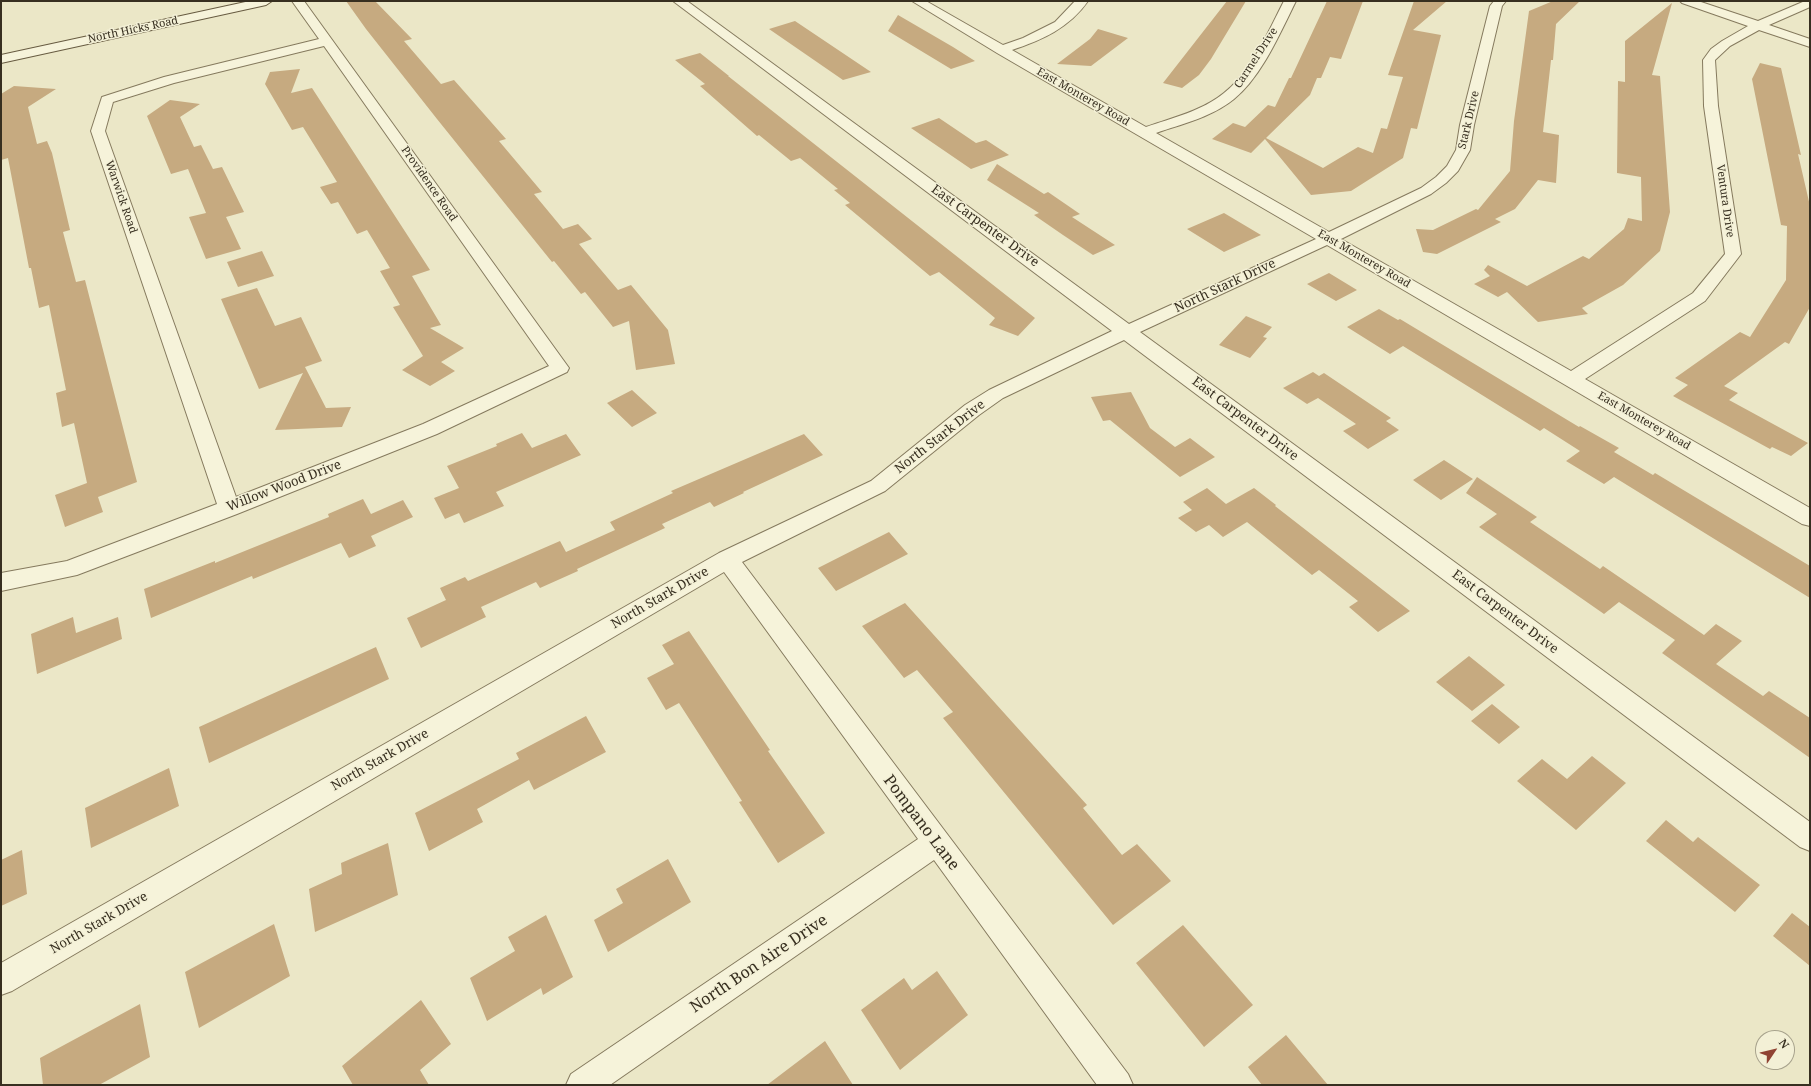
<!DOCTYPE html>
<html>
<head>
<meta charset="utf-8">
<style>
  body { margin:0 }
  #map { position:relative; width:1811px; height:1086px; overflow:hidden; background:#ebe7c7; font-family:"Noto Serif",serif }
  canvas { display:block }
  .frame { position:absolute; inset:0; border:2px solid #372f20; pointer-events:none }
  .north { position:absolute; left:1755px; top:1030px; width:40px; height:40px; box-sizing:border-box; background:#f3f0d6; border:1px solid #a8a38d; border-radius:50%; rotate:55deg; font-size:11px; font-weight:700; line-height:16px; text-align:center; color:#372f20 }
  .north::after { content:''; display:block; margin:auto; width:14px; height:18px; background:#904333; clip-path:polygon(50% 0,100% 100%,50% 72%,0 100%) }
</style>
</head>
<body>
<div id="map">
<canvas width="1811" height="1086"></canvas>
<div class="frame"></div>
<div class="north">N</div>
</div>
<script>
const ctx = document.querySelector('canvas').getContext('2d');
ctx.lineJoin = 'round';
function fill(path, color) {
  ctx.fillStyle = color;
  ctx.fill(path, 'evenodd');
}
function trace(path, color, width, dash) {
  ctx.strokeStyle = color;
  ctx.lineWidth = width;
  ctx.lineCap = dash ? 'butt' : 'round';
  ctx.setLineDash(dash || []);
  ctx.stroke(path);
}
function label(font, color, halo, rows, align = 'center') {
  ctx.font = font + ' "Noto Serif",serif';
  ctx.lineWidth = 3;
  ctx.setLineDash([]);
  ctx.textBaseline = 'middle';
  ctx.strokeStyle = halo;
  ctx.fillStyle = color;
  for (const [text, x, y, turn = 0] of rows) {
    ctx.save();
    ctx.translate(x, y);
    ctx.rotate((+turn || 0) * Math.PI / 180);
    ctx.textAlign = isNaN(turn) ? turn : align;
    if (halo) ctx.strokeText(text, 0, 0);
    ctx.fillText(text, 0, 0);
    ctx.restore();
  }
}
const building = new Path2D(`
  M346,1h29l37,38 -8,2 37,43 13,-4 52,59 -7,2 43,51 -8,2 29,35 15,-5 14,15 -13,5 39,46 13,-5 37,45 7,34 -39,6 -7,-49 -16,6 -28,-35 -4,2 -27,-33 -2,1 -25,-31 -90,-112 -71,-90z
  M1227,1h19l-35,58 -12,16 -17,13 -19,-5z
  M1327,1h36l-22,58 -11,-2 -9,21h-4l-7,17 -44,43 57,30 35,-21 15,6 8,-25 6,1 16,-52 -15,-2 26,-74h33l-34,29 28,5 -24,94 -6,-1 -8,30 -52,33 -40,4 -46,-56 -14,14 -39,-14 21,-16 12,4 23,-22 7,2 14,-29h2z
  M1553,1h27l-24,23 -3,36h-2l-8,72 16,3 -3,48 -18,-3 -23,29 -20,10 6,3 -64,32 -14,-2 -7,-23 17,1 43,-21 2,1 32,-39 4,-50 15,-110z
  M1672,3l-20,72 8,1 10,136 -10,39 -37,34 -41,23 6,6 -50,8 -31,-30 -9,5 -24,-13 16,-8 -6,-6 4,-5 39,21 56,-30 6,3 35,-30 4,-11 14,3 -1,-44 -24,-4 1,-92 7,1v-41z
  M898,15l55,32 22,14 -24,8 -63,-38z
  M795,21l76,51 -28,8 -74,-51z
  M1098,29l30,9 -37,28 -34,-2 33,-25z
  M700,53l29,23h-1l307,242 -17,18 -29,-11 6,-7 -56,-46 -9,4 -43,-36 -42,-35 5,-2 -16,-13 4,-1 -38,-31 -9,3 -32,-26 -2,1 -57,-50 5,-2 -30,-24z
  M1760,63l21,5 20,87 -3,-1 12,52v101l-21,37 -4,-2 -61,44 14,7 -9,7 79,43 -17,13 -19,-9 -2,2 -97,-53 15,-11 -13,-7 65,-46 10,5 36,-57 1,-54 -6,-1 -29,-146z
  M300,69l-9,24 21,-5 118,182 -18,6 29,49 -11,3 34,20 -23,14 14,9 -25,15 -28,-16 21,-14 -30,-49 7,-2 -20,-34 10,-3 -23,-38 -10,4 -19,-32 -7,2 -11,-17 17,-5 -34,-55 -11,3 -27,-46 5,-12z
  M14,86l42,3 -28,18 9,37 10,-3 5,12 18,77 -7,2 13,50 9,-2 52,202 -39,15 5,15 -38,15 -10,-32 32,-12 -13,-60 -12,4 -6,-34 10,-3 -17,-85 -10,3 -8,-40h-2l-21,-110 -7,2v-66z
  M170,100l30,4 -20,13 14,30 7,-2 12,24 9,-2 22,45 -18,5 15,32 -35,10 -17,-42 17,-4 -18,-44 -17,5 -24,-58z
  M939,118l37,25 10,-3 23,15 -38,14 -60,-41z
  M997,164l47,30 4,-2 32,22 -8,3 43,28 -22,10 -30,-20 -29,-20 5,-2 -52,-33z
  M1224,213l37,22 -37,17 -37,-23z
  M262,251l12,25 -36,11 -11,-25z
  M1329,273l28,17 -21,11 -29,-17z
  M257,288l18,38 26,-9 21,44 -17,6 21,41 25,-1 -9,20 -67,3 28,-57 -44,16 -38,-90z
  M1379,309l19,11 2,-1 179,108 1,-1 39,22 -5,4 39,23 2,-2 155,93v32l-196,-121 -10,7 -38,-23 14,-10 -36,-23 -4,3 -137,-85 -13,8 -43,-27z
  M1246,316l26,11 -9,10 4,1 -17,20 -31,-13z
  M1313,372l6,4 5,-3 67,45 -5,3 13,9 -31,19 -25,-18 13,-7 -38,-26 -11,6 -24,-16z
  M632,390l25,23 -25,14 -25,-24z
  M1131,392l19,36 25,19 15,-9 25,19 -35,20 -70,-57 -7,1 -12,-24z
  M522,433l10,15 34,-14 15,21 -85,37 8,14 -40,17 -5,-10 -14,6 -11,-21 25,-10 -12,-22 50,-20 -1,-2z
  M804,434l19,21 -80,37 1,1 -30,14 -4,-5 -48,22 3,4 -88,41 1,2 -38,17 -4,-6 -55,25 5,10 -65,31 -14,-30 39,-18 -6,-12 25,-11 3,4 92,-40 6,11 49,-22 -5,-8 63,-29 -2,-2z
  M1444,460l29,19 -32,21 -28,-20z
  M1477,477l60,40 -7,5 70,47 3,-3 101,69 12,-11 26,17 -26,23 47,32 6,-5 41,27v40l-148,-105 13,-13 -56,-38 -15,12 -125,-87 18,-13 -31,-21z
  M1207,488l19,16 28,-16 22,17 -1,1 135,105 -32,21 -29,-25 9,-6 -39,-31 -7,5 -65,-53 -24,15 -14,-12 -13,7 -18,-14 14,-8 -9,-8z
  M363,499l8,15 32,-14 10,17 -42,19 5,10 -27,12 -8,-15 -88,36 -1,-3 -101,42 -7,-29 71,-28v2l114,-46 -1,-3z
  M889,532l19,22 -72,37 -18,-23z
  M905,603l182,202 -4,3 39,47 15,-11 34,37 -58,44 -170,-207 10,-6 -36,-42 -13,8 -42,-52z
  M73,617l3,16 42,-16 4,22 -85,35 -6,-40z
  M689,631l81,119 -2,1 57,82 -47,30 -39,-61 3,-1 -63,-98 -13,7 -19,-32 27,-14 -12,-19z
  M376,647l13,32 -180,84 -10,-36z
  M1469,656l36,29 -33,26 -36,-29z
  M1492,704l28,23 -21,17 -28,-23z
  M586,716l20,36 -72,38 -5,-10 -52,29 6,13 -54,29 -14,-38 104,-54 -3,-6z
  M1592,756l34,27 -50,47 -59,-49 25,-22 25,20z
  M169,768l10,38 -88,42 -6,-40z
  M1666,820l27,22 5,-5 62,48 -25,27 -89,-71z
  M388,843l10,52 -83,37 -6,-43 33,-15 -1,-11z
  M22,850l5,44 -26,12v-46z
  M668,859l23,43 -83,50 -14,-32 29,-17 -7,-14z
  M1792,913l18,14v39l-37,-30z
  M546,915l27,62 -30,18 -2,-7 -54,33 -17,-43 45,-27 -7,-14z
  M274,924l16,52 -91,52 -14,-56z
  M1183,925l70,80 -49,42 -68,-84z
  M937,971l31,44 -68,55 -39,-60 43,-32 8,12z
  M421,1000l30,44 -31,26 9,15h-76l-11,-19z
  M140,1004l10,53 -51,28h-56l-3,-27z
  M1286,1035l42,50h-66l-14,-18z
  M825,1041l28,44h-86z`);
const minor = new Path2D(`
  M292,1h12l265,367 -2,4 -130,62 -200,80 -160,61 -76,16v-18l66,-12 150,-57 -126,-373 11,-34 62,-20 155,-38zM324,46l225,320 -126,58 -187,73 -131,-366 8,-29 61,-19z
  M673,1h14l442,323 187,-85 -319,-186 -85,-52h14l77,44 20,-7 32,-16 20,-21h13c-19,27 -46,39 -76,49l134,77c26,-9 56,-16 78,-34 28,-22 44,-61 60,-92h12c-16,32 -34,75 -62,98 -22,18 -52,25 -78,34l173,99 92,-44 15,-11 11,-11 9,-16 4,-25 30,-119 4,-5h12l-4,5 -28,119 -4,25 -12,21 -12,12 -15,11 -90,45 230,132 122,-78 32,-39 -21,-148 -1,-46 8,-11 11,-8 26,-15 -66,-23 -2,-2h18l60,20 47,-20h5v6l-41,18 41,14v8l-51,-17 -29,16 -15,14 3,46 23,148 -36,47 -120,78 225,129v18l-8,-2 -475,-279 -187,87 670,490v29l-10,-4 -676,-507 -121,58 -24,17 -94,76 -143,71 386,512 5,11h-36l-163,-225 -324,225h-44l5,-11 347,-235 -194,-267 -712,419 -11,4v-32l718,-410 152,-72 94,-76 24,-15 123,-59z`);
const secondary = new Path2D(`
  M250,1h22l-6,4 -265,58v-8z`);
const farStreetnames = [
  ["North Hicks Road",133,30,-12],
  ["Carmel Drive",1256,58,-57],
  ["East Monterey Road",1083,97,30],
  ["Stark Drive",1469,120,-77],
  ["Providence Road",429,184,55],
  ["Warwick Road",121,197,71],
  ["Ventura Drive",1725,201,82],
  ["East Monterey Road",1364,259,30],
  ["East Monterey Road",1644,421,30]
];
const streetNames = [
  ["East Carpenter Drive",985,226,36],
  ["North Stark Drive",1225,286,-25],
  ["East Carpenter Drive",1245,419,37],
  ["North Stark Drive",940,437,-38],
  ["Willow Wood Drive",284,486,-21],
  ["North Stark Drive",660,598,-30],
  ["East Carpenter Drive",1505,612,37],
  ["North Stark Drive",380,760,-30],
  ["North Stark Drive",99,923,-30]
];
const nearStreetnames = [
  ["Pompano Lane",921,823,53],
  ["North Bon Aire Drive",759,964,-34]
];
fill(building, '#c6aa80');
trace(minor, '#857a5e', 2);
trace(secondary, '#675b41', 2);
fill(minor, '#f6f3da');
fill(secondary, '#f6f3da');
label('11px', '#372f20', '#f3f0d6', farStreetnames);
label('13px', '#372f20', '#f3f0d6', streetNames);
label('16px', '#372f20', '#f3f0d6', nearStreetnames);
</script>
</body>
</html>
